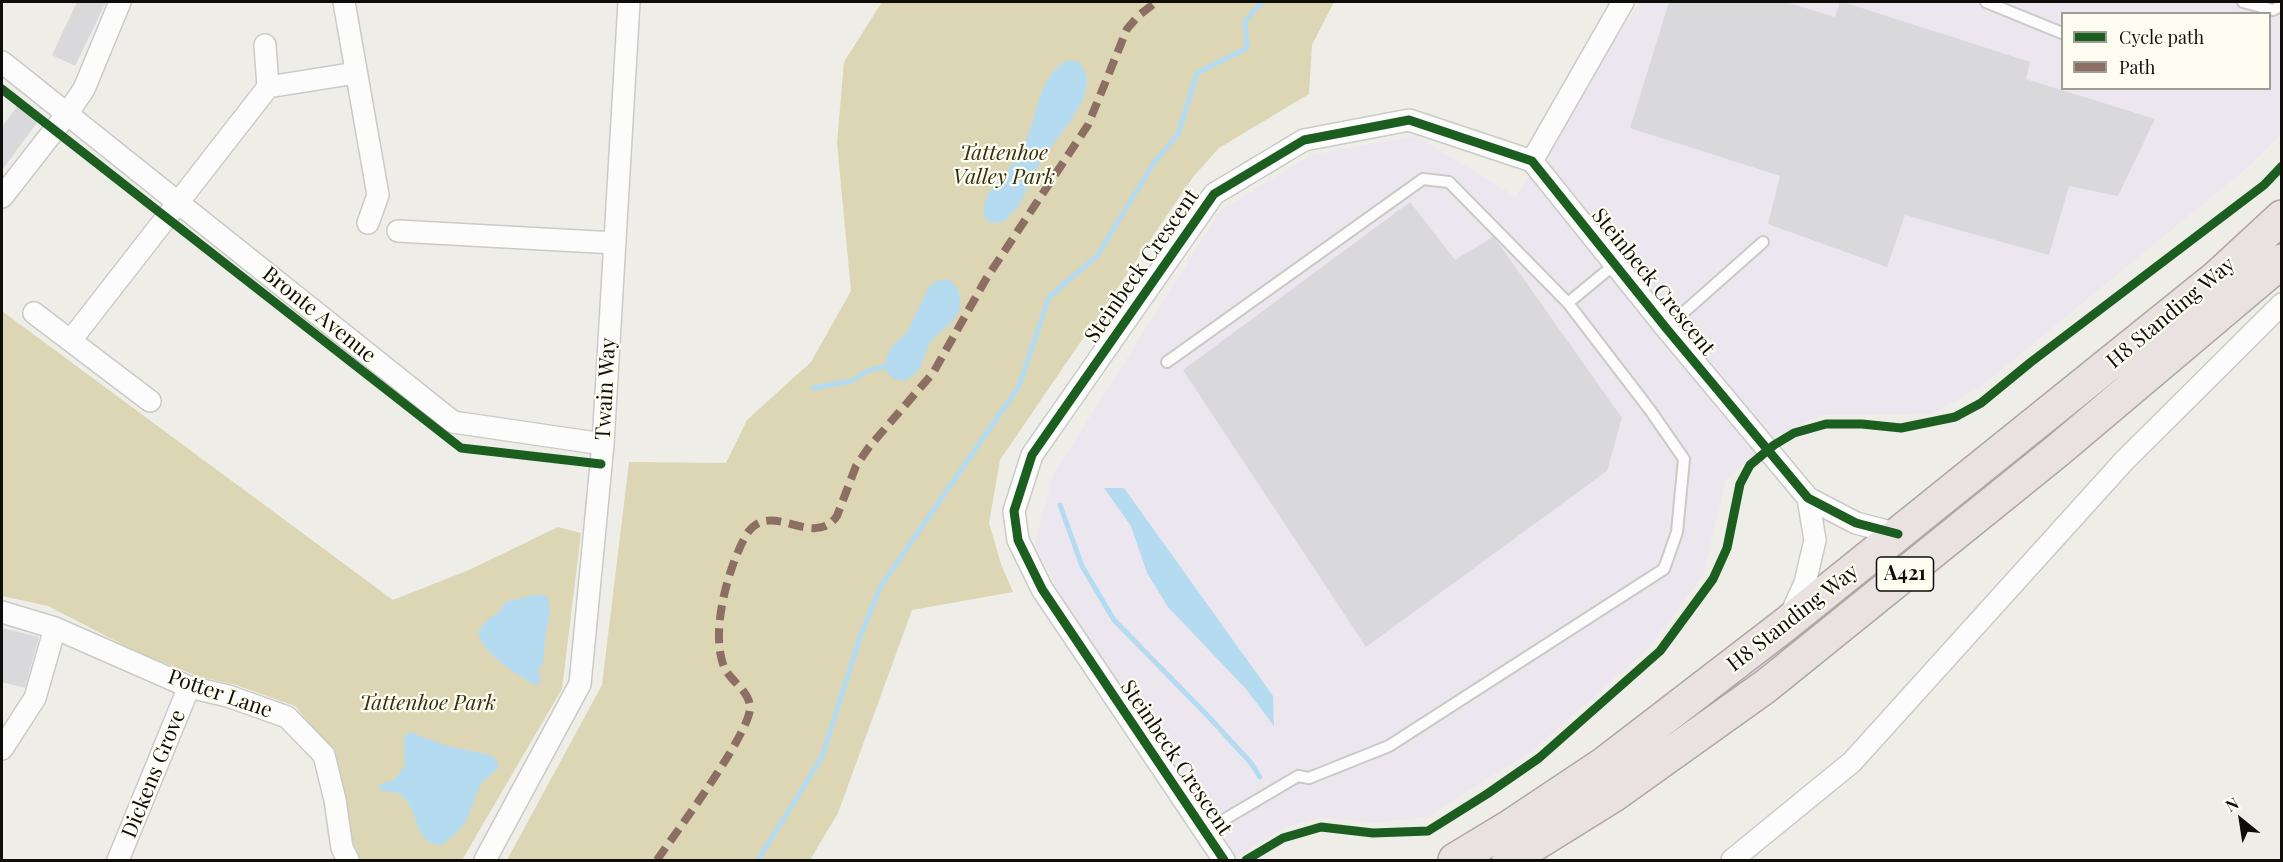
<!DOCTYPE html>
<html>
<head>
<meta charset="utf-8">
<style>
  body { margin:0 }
  #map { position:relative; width:2283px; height:862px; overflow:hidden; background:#eeede8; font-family:"Playfair Display",serif }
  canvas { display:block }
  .frame { position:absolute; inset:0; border:3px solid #0e0d0a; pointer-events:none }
  .legend { position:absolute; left:2061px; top:12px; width:210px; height:78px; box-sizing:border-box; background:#fefdf2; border:2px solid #9e9d95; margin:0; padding:8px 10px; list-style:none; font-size:18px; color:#0e0d0a }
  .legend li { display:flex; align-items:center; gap:12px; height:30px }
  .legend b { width:30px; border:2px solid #9e9d95 }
  .north { position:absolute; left:2211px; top:790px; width:60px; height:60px; -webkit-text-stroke:4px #fefdf2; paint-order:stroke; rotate:330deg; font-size:16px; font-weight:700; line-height:24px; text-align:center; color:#0e0d0a }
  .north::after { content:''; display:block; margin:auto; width:21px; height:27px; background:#0e0d0a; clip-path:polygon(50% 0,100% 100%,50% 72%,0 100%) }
</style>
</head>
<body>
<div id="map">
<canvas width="2283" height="862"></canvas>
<div class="frame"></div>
<ul class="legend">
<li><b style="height:8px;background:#1b5e20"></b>Cycle path</li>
<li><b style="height:8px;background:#8d6e63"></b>Path</li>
</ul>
<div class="north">N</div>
</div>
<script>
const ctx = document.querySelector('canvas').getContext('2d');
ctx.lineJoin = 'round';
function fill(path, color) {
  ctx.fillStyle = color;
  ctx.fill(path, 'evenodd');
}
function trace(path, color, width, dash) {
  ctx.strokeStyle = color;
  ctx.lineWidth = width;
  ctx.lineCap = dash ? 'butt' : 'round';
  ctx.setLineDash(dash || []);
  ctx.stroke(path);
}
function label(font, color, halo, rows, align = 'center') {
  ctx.font = font + ' "Playfair Display",serif';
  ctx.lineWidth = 4.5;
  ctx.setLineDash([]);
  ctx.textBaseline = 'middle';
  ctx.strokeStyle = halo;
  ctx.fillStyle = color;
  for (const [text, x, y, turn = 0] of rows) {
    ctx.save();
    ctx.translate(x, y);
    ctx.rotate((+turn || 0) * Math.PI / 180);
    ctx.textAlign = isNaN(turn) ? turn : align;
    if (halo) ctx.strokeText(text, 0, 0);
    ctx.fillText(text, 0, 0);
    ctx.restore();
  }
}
const industrial = new Path2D(`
  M1640,2h641v132l-33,33 -269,221 -49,26 -110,1 -45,23 -49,42 -23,95 -53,72 -117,103 -106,67 -54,6 -52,-6 -38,11 -50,31 -173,-265 -25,-50 18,-69 168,-265 90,-55 105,-19 100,61zM2062,14h208v74h-208z`);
const green = new Path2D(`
  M882,2h452l-22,43 -3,49 -90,54 -26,29 -193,283 -11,63 12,41 12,28 -101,18 -74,203 -28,47h-303l95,-175 27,-223 97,1 21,-43 64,-58 40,-71 -14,-148 7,-81z
  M2,311l391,289 76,-30 89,-43 23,6 -19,156 -100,171h-102l-7,-17 -9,-47 -13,-46 -36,-44 -59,-21 -39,-9 -62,-25 -87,-45 -46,-10z`);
const water = new Path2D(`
  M1067,60l12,2c4,6 9,13 8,21 -2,25 -33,58 -47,80 -8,13 -13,28 -21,42 -4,6 -11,12 -16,17l-13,1 -6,-6c-3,-24 16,-37 30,-55 24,-29 18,-82 53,-102z
  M947,279c7,3 12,10 13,18 5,21 -18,30 -29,45 -6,8 -7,17 -11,26 -3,5 -10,9 -14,13l-13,-2 -7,-8v-13l6,-12 15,-14 22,-45 7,-6z
  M1104,488h20l149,208 1,30 -28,-37 -78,-82 -21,-34 -16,-47z
  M533,595h12l4,6 1,12 -4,19 -3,31 -5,7 3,10 -5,6c-21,-14 -50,-28 -58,-53l8,-12 13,-9 6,-10z
  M410,732l34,13 49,11 6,9c-3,8 -11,10 -16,17 -10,14 -10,30 -20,43 -5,8 -14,14 -21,20 -30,0 -23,-41 -43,-51 -4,-3 -13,-2 -18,-3l-2,-6 16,-6 10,-13 -1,-29z`);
const stream = new Path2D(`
  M813,388l39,-7 15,-10 19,-5
  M1060,505l22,61 32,54 93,95 44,48 9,14
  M758,860l64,-103 39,-123 20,-48 138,-200 30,-89 48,-41 58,-95 23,-27 19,-61 50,-25 -2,-27 17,-19`);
const building = new Path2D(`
  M77,2h29l-31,64 -23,-11z
  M1669,2h117l49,15 5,-15h3l187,60 -4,17 129,40 -37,77 -49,-10 -20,69 -144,-40 -18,52 -119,-43 12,-48 -150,-48z
  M18,105l21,15 -37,50v-43z
  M1410,202l45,58 38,-23 6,7 123,174 -15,53 -241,176 -183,-277z
  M2,628l37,9 -14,51 -23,-6z`);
const service = new Path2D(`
  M1986,2l76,31
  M2243,2l30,8 9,-5
  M1568,303l47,-39
  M1666,328l97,-86
  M1167,362l256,-183 26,3 119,121 82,107 34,49 -7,73 -13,37 -275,177 -80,32 -11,-2 -95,56`);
const minor = new Path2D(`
  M344,2l34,193 -10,28
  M265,45l3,42
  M2,62l451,360 150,22
  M1532,161l91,-159
  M2,197l65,-83 17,-25 36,-87
  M398,231l217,12
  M34,313l116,88
  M71,340l197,-253 88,-14
  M2,612l53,16 134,59 39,9 59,21 37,38 11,45 7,48 6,12
  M1789,618l16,-35 10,-43 -7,-42
  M2,749l33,-51 20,-70
  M118,860l71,-173
  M485,860l95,-176 23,-240 26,-442
  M1224,860l-182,-271 -24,-49 -4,-29 18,-56 182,-261 90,-54 105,-20 123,41 134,167 142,170 48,25 42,11
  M1732,860l120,-98 272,-301 158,-157`);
const trunk = new Path2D(`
  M1455,860l53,-32 96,-64 182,-140 431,-347 65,-60
  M1509,860l103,-64 154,-110 291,-235 225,-190`);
const quiet = new Path2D(`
  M657,860c17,-25 96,-130 93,-154 -2,-17 -22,-26 -27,-42 -12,-35 5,-95 22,-127 23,-42 68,14 92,-21l19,-50 13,-19 64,-74 53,-94 102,-154 39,-96 11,-13 18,-14`);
const cycleway = new Path2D(`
  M2,89l459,359 140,16
  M1224,860l-182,-271 -24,-49 -4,-29 18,-56 182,-261 90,-54 105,-20 123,41 134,167 142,170 48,25 42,11
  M1246,860l37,-22 38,-11 52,6 55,-2 59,-37 52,-36 121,-107 53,-72 14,-31 13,-64 10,-19 24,-20 20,-12 32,-9h36l39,4 54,-11 26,-14 50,-41 233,-177 18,-19`);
const shields = [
  [1905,574,57]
];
const shieldNames = [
  ["A421",1905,574]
];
const parkNames = [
  ["Tattenhoe",1004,153],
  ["Valley Park",1004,177],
  ["Tattenhoe Park",428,703]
];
const streetNames = [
  ["Steinbeck Crescent",1142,266,-55],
  ["Steinbeck Crescent",1653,282,51],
  ["H8 Standing Way",2171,313,-40],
  ["Bronte Avenue",319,315,39],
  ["Twain Way",606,389,-87],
  ["H8 Standing Way",1793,618,-38],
  ["Potter Lane",220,694,19],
  ["Steinbeck Crescent",1176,758,56],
  ["Dickens Grove",154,774,-68]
];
fill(industrial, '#ece6ef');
fill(green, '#dcd6b5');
fill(water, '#b5dbf1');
trace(stream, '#b5dbf1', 5);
fill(building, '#d9d9dc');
trace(service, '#cacac6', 14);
trace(minor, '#cacac6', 24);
trace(trunk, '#b0a7a3', 36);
trace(service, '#fcfcfc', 10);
trace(minor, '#fcfcfc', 21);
trace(trunk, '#eae2e1', 33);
trace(quiet, '#8d6e63', 8, [15, 8]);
trace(cycleway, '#1b5e20', 9);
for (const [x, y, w] of shields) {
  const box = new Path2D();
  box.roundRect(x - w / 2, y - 17, w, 34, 4.5);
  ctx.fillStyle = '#fefdf2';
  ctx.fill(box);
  trace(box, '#0e0d0a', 1.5);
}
label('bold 20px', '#0e0d0a', null, shieldNames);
label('italic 21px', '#363010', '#fefdf2', parkNames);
label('21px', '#0e0d0a', '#fefdf2', streetNames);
</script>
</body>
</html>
